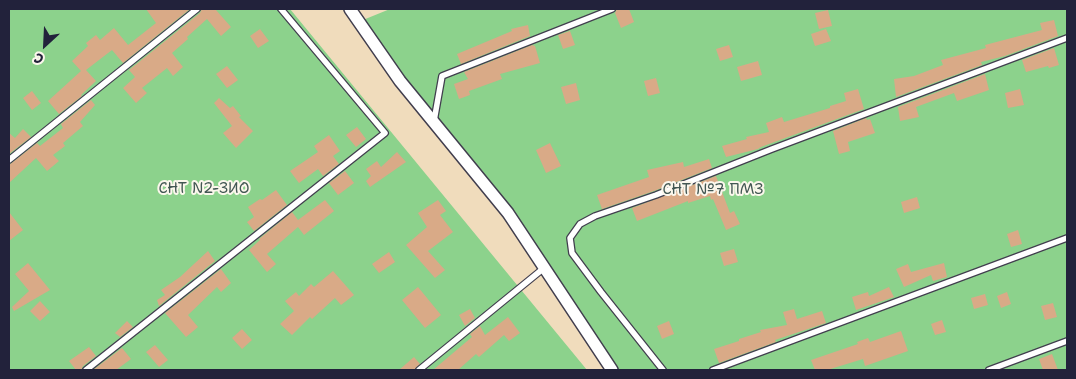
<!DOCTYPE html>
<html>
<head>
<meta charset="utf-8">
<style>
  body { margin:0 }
  #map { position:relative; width:1076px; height:379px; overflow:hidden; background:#f0dcbc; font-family:"Shantell Sans",sans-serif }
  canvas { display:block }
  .frame { position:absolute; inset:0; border:10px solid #22223b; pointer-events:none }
  .north { position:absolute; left:20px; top:20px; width:50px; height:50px; -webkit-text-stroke:4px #fbf7ec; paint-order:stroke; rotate:205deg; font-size:14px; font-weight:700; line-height:20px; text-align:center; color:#22223b }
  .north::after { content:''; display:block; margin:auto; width:18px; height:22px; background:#22223b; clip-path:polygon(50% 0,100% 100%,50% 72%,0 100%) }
</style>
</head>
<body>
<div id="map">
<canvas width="1076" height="379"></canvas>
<div class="frame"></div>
<div class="north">С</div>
</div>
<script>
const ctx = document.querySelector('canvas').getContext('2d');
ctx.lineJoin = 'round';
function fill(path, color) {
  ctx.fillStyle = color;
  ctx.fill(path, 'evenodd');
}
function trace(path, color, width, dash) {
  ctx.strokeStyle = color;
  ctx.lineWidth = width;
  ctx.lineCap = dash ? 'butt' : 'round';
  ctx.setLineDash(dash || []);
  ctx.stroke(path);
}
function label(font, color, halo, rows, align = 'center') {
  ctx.font = font + ' "Shantell Sans",sans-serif';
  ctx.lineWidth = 4;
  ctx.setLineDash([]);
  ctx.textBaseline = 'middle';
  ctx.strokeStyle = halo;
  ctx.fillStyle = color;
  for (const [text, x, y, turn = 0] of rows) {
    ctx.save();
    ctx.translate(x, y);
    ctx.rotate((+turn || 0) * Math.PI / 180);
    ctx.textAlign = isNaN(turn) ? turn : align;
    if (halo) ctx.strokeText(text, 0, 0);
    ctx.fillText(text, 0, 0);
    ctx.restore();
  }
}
const green = new Path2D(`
  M9,9h281l297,361h-578z
  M390,9h677v361h-451l-258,-348z`);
const building = new Path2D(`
  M146,9h44l-67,54 -11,-13 -26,20 10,11 -15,14 1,1 -23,18 -11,-13 33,-30 -9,-10 16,-15 -2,-3 10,-8 4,5 14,-12 14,17 28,-22z
  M202,9h16l-2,1 15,17 -10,9 -14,-17 -20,18 1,2 -16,14 11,14 -10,9 -6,-8 -25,20 5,5 -11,10 -13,-15 12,-11 -6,-7 71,-57z
  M617,9h12l5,13 -13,6 -6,-15z
  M828,10l4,16 -13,3 -4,-16z
  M1054,20l4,16 -53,20 -24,6 1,3 -86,32 -2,-18 20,-3 29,-11 -2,-5 45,-12 -1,-3 57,-15 -2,-7z
  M528,25l2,11 -69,28 -4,-10 55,-23 -1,-2z
  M260,29l9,12 -11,7 -8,-12z
  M826,29l5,12 -16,5 -4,-12z
  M570,31l5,14 -12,4 -5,-14z
  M532,45l3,1 5,17 -40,11 2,5 -33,12 1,4 -11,4 -5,-15 14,-5 -4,-7z
  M729,45l4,12 -13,4 -4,-12z
  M1054,48l5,17 -10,3 -1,-2 -22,6 -4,-12z
  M758,61l4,14 -21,6 -4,-14z
  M227,66l11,14 -11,8 -11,-14z
  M985,74l4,16 -32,11 -3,-8 -38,14 3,10 -19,4 -2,-14z
  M656,78l4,15 -12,3 -4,-15z
  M576,83l4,17 -14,4 -5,-17z
  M858,89l6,20 -103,38 -3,2 -32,8 -4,-11 25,-7 -1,-2 23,-5 -3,-9 16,-6 2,5 46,-14v-2l16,-5 -2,-8z
  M1020,89l4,16 -16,3 -3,-15z
  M32,91l9,12 -9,7 -9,-12z
  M219,98l11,10 3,-2 8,10 -2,1 14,14 -17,17 -13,-15 9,-7 -18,-23z
  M91,100l4,5 -15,17 3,4 -20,17 2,3 -12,9 6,6 -12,10 -11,-13 -27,25v-18l28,-22 3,3 23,-18 -2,-4z
  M866,118l1,2 3,-1 5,14 -27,9 2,9 -11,3 -6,-23z
  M357,127l9,12 -10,8 -10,-12z
  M23,129l8,8 -22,17v-21l6,5z
  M329,135l11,16 -7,5 6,8 -16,12 -5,-7 -19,14 -9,-12 28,-19 -4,-6z
  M550,143l11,23 -15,7 -10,-23z
  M397,152l9,10 -36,25 -4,-6 5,-5 -5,-7 11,-8 4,6z
  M709,159l3,9 -58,23 -52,18 -5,-14 52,-18 -2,-7 36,-8 1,5z
  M345,171l9,12 -16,12 -9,-12z
  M716,176l14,37 4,-2 6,13 -14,6 -13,-31 -2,1 -1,-4 -22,7v-2l-51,20 -5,-13z
  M276,190l11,15 -33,26 -7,-9 7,-5 -6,-10 12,-8 2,1z
  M917,197l3,11 -16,5 -3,-11z
  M325,200l9,11 -30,24 -6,-8 -31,27 9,10 -9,8 -18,-22 11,-10 -1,-1 33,-27 6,8z
  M438,200l8,11 -6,4 13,17 -25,19 17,19 -10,8 -29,-33 21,-18 -9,-14z
  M9,212l14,18 -14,11z
  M1018,230l4,14 -11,3 -4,-13z
  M734,249l4,13 -14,4 -4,-13z
  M208,251l7,10 -56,45 -2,-6 8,-5 -4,-5 19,-13z
  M389,252l6,10 -16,11 -7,-9z
  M28,263l22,27 -36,21 -2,-4 17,-16 -14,-17z
  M944,263l3,14 -14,4 -2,-6 -27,12 -8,-18 12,-5 3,8z
  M221,269l10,14 -10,9 -4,-5 -29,28 10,12 -12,10 -21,-24z
  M333,271l21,24 -13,10 -6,-7 -23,21 -2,-2 -18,18 -12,-11 14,-13 -9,-10 11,-9 3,4 12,-12 3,3z
  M418,287l23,28 -16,13 -23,-28z
  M889,287l5,10 -38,13 -4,-13 16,-5 1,4z
  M1007,292l4,12 -10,4 -4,-12z
  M985,294l3,11 -14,4 -3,-11z
  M40,301l10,11 -10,9 -10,-10z
  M1053,303l4,14 -12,3 -4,-14z
  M470,309l5,9 -10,8 -6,-11z
  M794,309l3,10 25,-8 4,12 -51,17 1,2 -57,21 -5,-14 25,-8v-2l22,-7 -1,-2 27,-5 -4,-13z
  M508,317l12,16 -11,8 -5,-6 -25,22 -3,-3 -18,16h-25l39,-33 -2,-3 10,-8 5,9z
  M942,320l4,12 -11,3 -4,-11z
  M127,321l6,6 -13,10 -5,-4z
  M669,321l5,13 -12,5 -5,-13z
  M242,329l10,11 -10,9 -10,-11z
  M901,331l7,20 -43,15 -2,-7 -36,11h-12l-4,-10 47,-16 -1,-2 11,-4 2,4z
  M155,345l13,15 -9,7 -13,-15z
  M89,347l7,9 -13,10 -2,4h-5l-7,-9z
  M122,348l9,11 -15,11h-23z
  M1052,354l6,16h-15l-4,-11z
  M414,357l6,7 -6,6h-15z`);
const lane = new Path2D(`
  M434,121l8,-45 170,-67
  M9,160l188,-151
  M86,370l299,-237 -104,-124
  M419,370l125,-102
  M663,370l-62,-78 -29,-39 -2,-15 10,-14 15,-8 61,-21 116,-46 295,-111
  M713,370l354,-132
  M989,370l78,-29`);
const street = new Path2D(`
  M350,9l50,72 108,132 104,157`);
const parkNames = [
  ["СНТ N2-ЗИО",204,189],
  ["СНТ №7 ПМЗ",713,190]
];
fill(green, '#8cd28c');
fill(building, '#d9aa87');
trace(lane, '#413e4e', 8);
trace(street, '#413e4e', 14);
trace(lane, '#fff', 5.5);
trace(street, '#fff', 11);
label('15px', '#425753', '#fbf7ec', parkNames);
</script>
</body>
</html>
